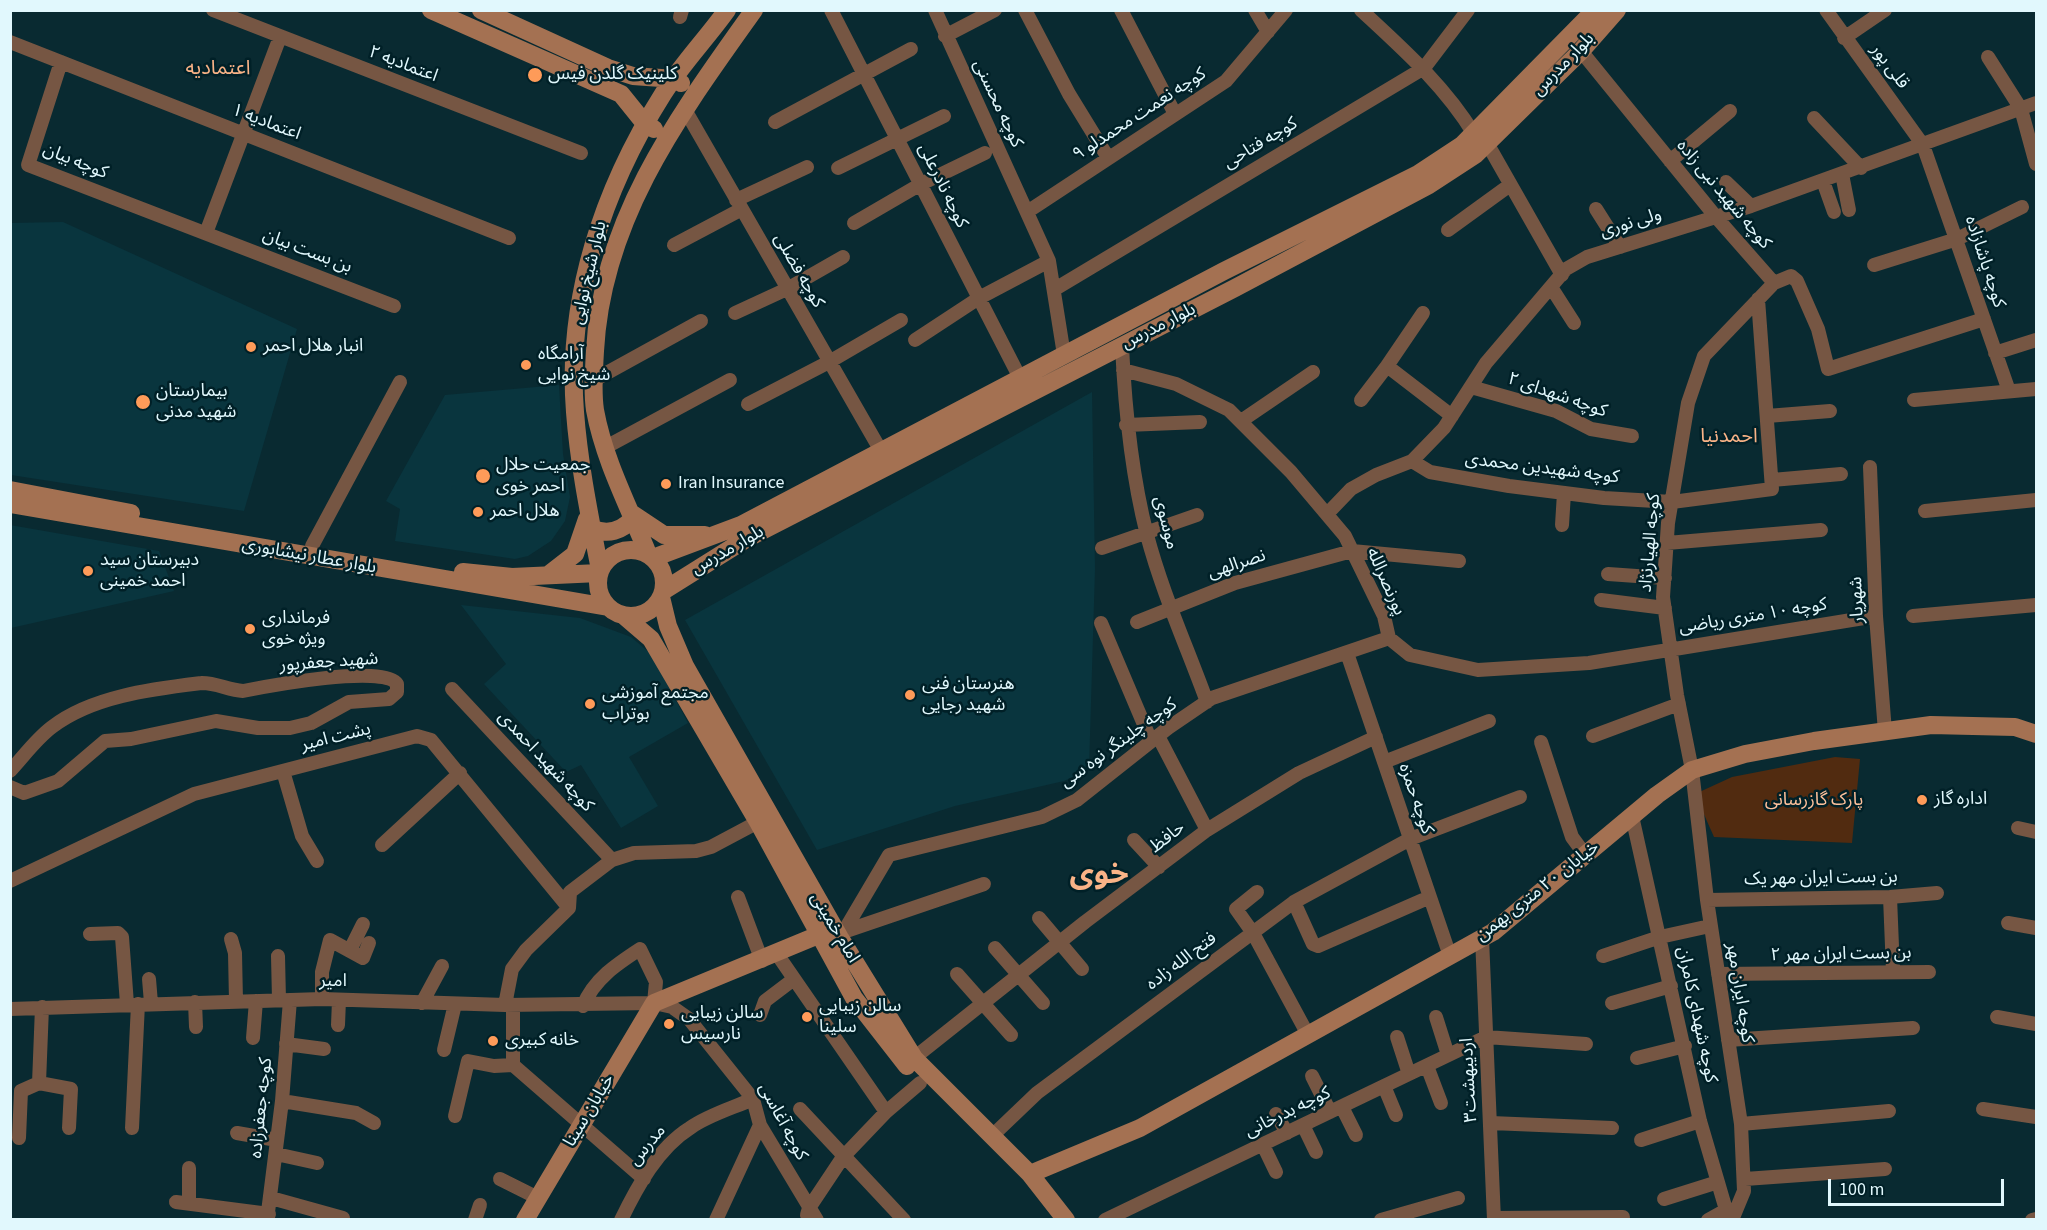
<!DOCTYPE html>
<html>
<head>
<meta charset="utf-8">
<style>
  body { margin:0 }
  #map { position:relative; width:2047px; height:1230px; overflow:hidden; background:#092a31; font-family:"Source Sans 3",sans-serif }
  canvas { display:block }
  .frame { position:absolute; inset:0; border:12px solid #e1f8fd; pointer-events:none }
  .scale { position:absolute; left:1828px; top:1179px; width:176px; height:27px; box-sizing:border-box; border:3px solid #e1f8fd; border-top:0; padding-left:8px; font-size:18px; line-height:21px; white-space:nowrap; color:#e1f8fd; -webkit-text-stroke:4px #002027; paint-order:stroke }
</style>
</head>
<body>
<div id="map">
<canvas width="2047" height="1230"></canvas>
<div class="frame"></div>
<div class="scale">100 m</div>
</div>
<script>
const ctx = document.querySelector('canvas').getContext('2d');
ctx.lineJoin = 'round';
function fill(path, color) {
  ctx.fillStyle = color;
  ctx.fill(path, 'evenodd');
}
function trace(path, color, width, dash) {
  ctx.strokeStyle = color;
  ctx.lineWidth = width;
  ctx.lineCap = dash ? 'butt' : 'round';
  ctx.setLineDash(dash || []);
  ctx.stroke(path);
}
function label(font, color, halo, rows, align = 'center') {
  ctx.font = font + ' "Source Sans 3","Noto Sans Arabic",sans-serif';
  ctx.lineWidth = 5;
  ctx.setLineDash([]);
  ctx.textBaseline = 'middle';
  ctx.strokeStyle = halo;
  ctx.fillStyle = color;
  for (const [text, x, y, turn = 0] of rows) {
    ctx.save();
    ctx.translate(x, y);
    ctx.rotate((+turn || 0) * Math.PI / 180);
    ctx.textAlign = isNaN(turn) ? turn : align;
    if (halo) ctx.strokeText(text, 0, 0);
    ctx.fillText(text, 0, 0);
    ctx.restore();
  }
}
const built = new Path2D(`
  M63,222l234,107 -53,182 -233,-36v-252z
  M559,385l4,69 7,43 -5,24 -14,20 -23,15 -13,3 -120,-18 5,-32 -14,-8 59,-106z
  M1092,392l3,177 -6,200 -25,12 -109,25 -138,44 -132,-230z
  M10,525l149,26 15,40 -163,37z
  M461,605l119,13 51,19 20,17 37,69 -59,34 29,49 -37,22 -40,-63 -15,7 -82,-88 22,-20z`);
const green = new Path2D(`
  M1835,757l25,2 -8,84 -138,-6 -19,-43 37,-17z`);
const street = new Path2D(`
  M213,10l368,143
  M831,10l189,368
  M935,10l114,251 15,94
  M1025,10l44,84 38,62
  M1121,10l54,104
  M1255,10l13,22
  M1361,10c42,39 83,75 113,124
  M1826,10l97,135 86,246
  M680,17l2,-7
  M945,36l50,-26
  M1844,38l41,-28
  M10,42l499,196
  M1581,51l135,166 58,66 -70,73 -16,47 -20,120 -5,74 14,98 15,75 15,130 34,224 3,67 -12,29
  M1988,57l33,52 15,55
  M61,62l-33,103 366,141
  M684,108l197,343
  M1814,118l47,50
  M775,122l136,-73
  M1487,143l75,132
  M1670,161l60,-50
  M838,168l106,-52
  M1842,174l7,36
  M1823,181l11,31
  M1726,182l25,24
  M736,200l71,-33
  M1596,209l24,38
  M1027,212l199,-131 60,-71
  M854,223l67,-39 64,-31
  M1448,230l62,-45
  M206,233l74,-196
  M674,245l68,-36
  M1874,265l83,-26 65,-32
  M1774,283l17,-7 6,5 21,48 10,40 156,-50
  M1551,287l23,36
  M1055,289l369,-221 44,-58
  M735,313l52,-24 56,-32
  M1423,313l-36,53 65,50
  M915,340l64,-42 70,-37
  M1122,346c3,64 9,126 25,189 15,57 40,112 60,167
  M1995,353l41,-13
  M1123,370l53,14 53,26 62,62 54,64 39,80 5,22 21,17 68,15 111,-7 287,-47
  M594,380l107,-59
  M1471,387l85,24 35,18 41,7
  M1361,400l26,-34
  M1914,400l122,-11
  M748,404l81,-42 72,-42
  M1767,416l63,-5
  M1241,421l72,-49
  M1126,425l74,-3
  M604,448l126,-68
  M1412,461l18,11 79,14 95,12 68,4 100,-13 -14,-190
  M1870,467l6,149 9,116
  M1772,480l69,-6
  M1925,511l111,-11
  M1328,513l23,-24 25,-14 36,-14 32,-33 42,-65 80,-94 21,-12 164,-51 285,-103
  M1562,525l2,-32
  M1667,543l154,-13
  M312,546l88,-164
  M1102,548l95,-33
  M1608,574l57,4
  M1601,600l64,8
  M1913,616l123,-11
  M1137,622l98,-39 117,-32 107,10
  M1101,623l50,118
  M1347,653l103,303
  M452,689l160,171
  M1158,736l49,94
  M1593,736l86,-32
  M1541,742l31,95 14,19
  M1384,762l105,-41
  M10,771c14,-15 26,-32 42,-44 40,-31 101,-38 150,-44 15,0 26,7 41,8 25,-5 141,-27 154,-7v8l-8,7 -40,3 -38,21 -21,5h-32l-42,-7 -85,18 -26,2 -47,40 -34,12 -14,-6
  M283,771l19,65 15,25
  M1632,816l68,305 29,99
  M2018,828l18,4
  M1134,840l25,27
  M382,845l78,-72
  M10,881l184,-87 223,-58 14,4 138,168
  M1257,892l-21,17 17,24 54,100
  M738,897l24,64
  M1890,897l3,74
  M1707,900l183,-3 47,-4
  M1294,902l19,42 5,2 112,-49
  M569,908l1,-16 42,-32 22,-7 62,-2 15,-4 47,-25
  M1039,918l43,51
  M2008,923l28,5
  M843,932l141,-48
  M90,934l28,-1 4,4 5,67
  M840,938l49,-83 153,-38 35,-17 91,-72 44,-30 177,-60
  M1482,938l12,282
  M231,939l4,14 1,48
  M995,948l48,55
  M350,950l13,-26
  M777,954l109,158
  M278,956l1,44
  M1603,956l57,-19 50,-11
  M957,974l54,61
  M1718,974l211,-2
  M149,979l2,24
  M322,999v-27l8,-32 33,18 6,-15
  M195,1002l1,25
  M422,1003l20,-37
  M1612,1003l59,-17
  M505,1005l7,-36 14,-19 43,-42
  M583,1006c11,-27 34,-42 57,-57l16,33 -2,21
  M10,1009l312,-10 183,6 149,-2 18,4 17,12 64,80 7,26 57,95
  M760,1015l5,-14 29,-22
  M1436,1017l12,38
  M1997,1017l39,7
  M338,1025l1,-25
  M1397,1037l12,37
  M253,1038l3,-37
  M1728,1040l185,-12
  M286,1044l38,5
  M444,1050l11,-46
  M914,1058l171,-136 122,-92 92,-57 77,-36
  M1637,1058l48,-12
  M513,1065l131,114
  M513,1065v-60
  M1427,1066l14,37
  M1312,1076l18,36
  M39,1083l32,6 -2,39
  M1384,1086l12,29
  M282,1101l74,12 18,10
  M1342,1107l14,28
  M800,1109l104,111
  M1983,1109l53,8
  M1276,1114l11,19
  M455,1116l13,-55 26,5 19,-1
  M1491,1123l121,5
  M1741,1124l148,-13
  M1303,1125l13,27
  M132,1128l6,-124
  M237,1133l40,7
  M992,1136l45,-43 257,-191 116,-63 110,-42
  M19,1138l2,-47 18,-8 3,-76
  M1641,1140l59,-19
  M1263,1145l13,27
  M276,1154l41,9
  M189,1168v35
  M500,1179l38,19
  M1745,1179l140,-10
  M271,1198l72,20
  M1664,1199l54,-17
  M176,1202l93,12
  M807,1215l2,-7 34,-51 43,-45 34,-29
  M1494,1218l129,-1
  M267,1220l15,-119 8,-101
  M475,1220l5,-15
  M621,1220c16,-33 37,-72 69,-92 18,-13 43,-20 63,-29
  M716,1220l44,-95
  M1105,1220l381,-183 100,7
  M1381,1220l77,-22
  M1708,1220l18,-10
  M2032,1220l4,-1`);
const secondary = new Path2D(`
  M431,10l190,84 25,31 8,4
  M481,10l127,58 25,8 42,3 6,4
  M10,490l121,23
  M10,504l598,103
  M631,513l33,22h41
  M591,528c17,8 31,3 42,-10
  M598 583a33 33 0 1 1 66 0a33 33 0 1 1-66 0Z
  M648,554c-19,-47 -44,-94 -53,-144 -3,-20 -1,-40 0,-59 7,-133 85,-237 159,-341
  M653,558l88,-33 483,-254 194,-97 44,-29 133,-135
  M600,570c-10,-52 -21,-105 -25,-158 -9,-113 28,-223 88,-318 18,-29 44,-56 64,-84
  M463,572l49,5 87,-4
  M548,575l27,-21 12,-35
  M663,591l83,-52 489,-251 194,-103 46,-30 106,-104 36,-41
  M661,597l7,29 17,40 155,272 74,120 116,116 36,46
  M623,615l28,24 107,183 96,176 53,68
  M1030,1174l110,-46 353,-196 164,-137 35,-25 53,-16 69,-13 117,-16 84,2 21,7
  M525,1220l129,-217 167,-69`);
const markers = [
  [535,75,8,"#fe9b59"],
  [251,347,6,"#fe9b59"],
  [526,365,6,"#fe9b59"],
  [143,402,8,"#fe9b59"],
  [483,476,8,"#fe9b59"],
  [666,484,6,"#fe9b59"],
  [478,512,6,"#fe9b59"],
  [88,571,6,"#fe9b59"],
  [250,629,6,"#fe9b59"],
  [910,695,6,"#fe9b59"],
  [590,704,6,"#fe9b59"],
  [1922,800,6,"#fe9b59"],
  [807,1017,6,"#fe9b59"],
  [669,1024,6,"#fe9b59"],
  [493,1041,6,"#fe9b59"]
];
const streetNames = [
  ["اعتمادیه ۲",403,65,21],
  ["بلوار مدرس",1564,65,-46],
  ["قلی پور",1889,67,53],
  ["کوچه محسنی",997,104,65],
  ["کوچه نعمت محمدلو ۹",1140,115,-33],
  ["اعتمادیه ۱",266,123,21],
  ["کوچه فتاحی",1261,144,-31],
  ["کوچه بیان",75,162,22],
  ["کوچه نادرعلی",942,186,64],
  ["کوچه شهید نبی زاده",1723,195,50],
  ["ولی نوری",1631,224,-17],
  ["بن بست بیان",307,252,21],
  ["کوچه پاشازاده",1984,262,72],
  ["کوچه فضلی",798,271,60],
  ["بلوار شیخ نوایی",590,273,-77],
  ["بلوار مدرس",1159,327,-27],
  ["کوچه شهدای ۲",1557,396,19],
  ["کوچه شهیدین محمدی",1542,469,7],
  ["موسوی",1165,523,76],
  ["کوچه الهیارنژاد",1651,543,-85],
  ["بلوار مدرس",728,551,-30],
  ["بلوار عطار نیشابوری",309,557,10],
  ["نصرالهی",1237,565,-18],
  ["پورنصرالله",1385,582,66],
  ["شهریار",1858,600,-92],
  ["کوچه ۱۰ متری ریاضی",1753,617,-9],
  ["شهید جعفرپور",329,663,-4],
  ["پشت امیر",336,738,-14],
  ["کوچه چلینگر نوه سی",1119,744,-36],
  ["کوچه شهید احمدی",545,762,47],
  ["کوچه حمزه",1415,799,71],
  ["حافظ",1168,838,-38],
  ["بن بست ایران مهر یک",1821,879,-1],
  ["خیابان ۲۰ متری بهمن",1538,892,-38],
  ["امام خمینی",834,928,59],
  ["۲ بن بست ایران مهر",1841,955,-1],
  ["فتح الله زاده",1182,962,-37],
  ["امیر",333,982,1],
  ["کوچه ایران مهر",1739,993,81],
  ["کوچه شهدای کامران",1696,1015,78],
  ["اردیبهشت۳",1470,1080,-93],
  ["کوچه جعفرزاده",262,1108,-84],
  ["خیابان سینا",590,1111,-59],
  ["کوچه بدرخانی",1288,1113,-26],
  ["کوچه آغاسی",782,1122,62],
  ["مدرس",648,1146,-50]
];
const poiNames = [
  ["کلینیک گلدن فیس",548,75],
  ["انبار هلال احمر",263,347],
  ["آرامگاه",538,355],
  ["شیخ نوایی",538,376],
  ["بیمارستان",156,392],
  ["شهید مدنی",156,413],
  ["جمعیت حلال",496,466],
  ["احمر خوی",496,487],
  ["Iran Insurance",678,484],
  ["هلال احمر",490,512],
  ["دبیرستان سید",100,561],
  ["احمد خمینی",100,582],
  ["فرمانداری",262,619],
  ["ویژه خوی",262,640],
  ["هنرستان فنی",922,685],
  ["شهید رجایی",922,706],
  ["مجتمع آموزشی",602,694],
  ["بوتراب",602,715],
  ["اداره گاز",1934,800],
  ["سالن زیبایی",819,1007],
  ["سلینا",819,1028],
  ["سالن زیبایی",681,1014],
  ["نارسیس",681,1035],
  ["خانه کبیری",505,1041]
];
const parkNames = [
  ["پارک گازرسانی",1814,801]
];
const neighbourhoodNames = [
  ["اعتمادیه",218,70],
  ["احمدنیا",1729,438]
];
const townNames = [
  ["خوی",1099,876]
];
fill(built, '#09353e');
fill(green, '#512b10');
trace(street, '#765643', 14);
trace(secondary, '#a47152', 18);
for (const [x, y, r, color] of markers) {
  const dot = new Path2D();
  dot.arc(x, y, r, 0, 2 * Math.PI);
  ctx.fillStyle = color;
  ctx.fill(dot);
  trace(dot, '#002027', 2);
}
label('18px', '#e1f8fd', '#002027', streetNames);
label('18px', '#e1f8fd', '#002027', poiNames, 'left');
label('18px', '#fec19b', '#002027', parkNames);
label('20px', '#f9b387', '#002027', neighbourhoodNames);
label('bold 30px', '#f9b387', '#002027', townNames);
</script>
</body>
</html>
